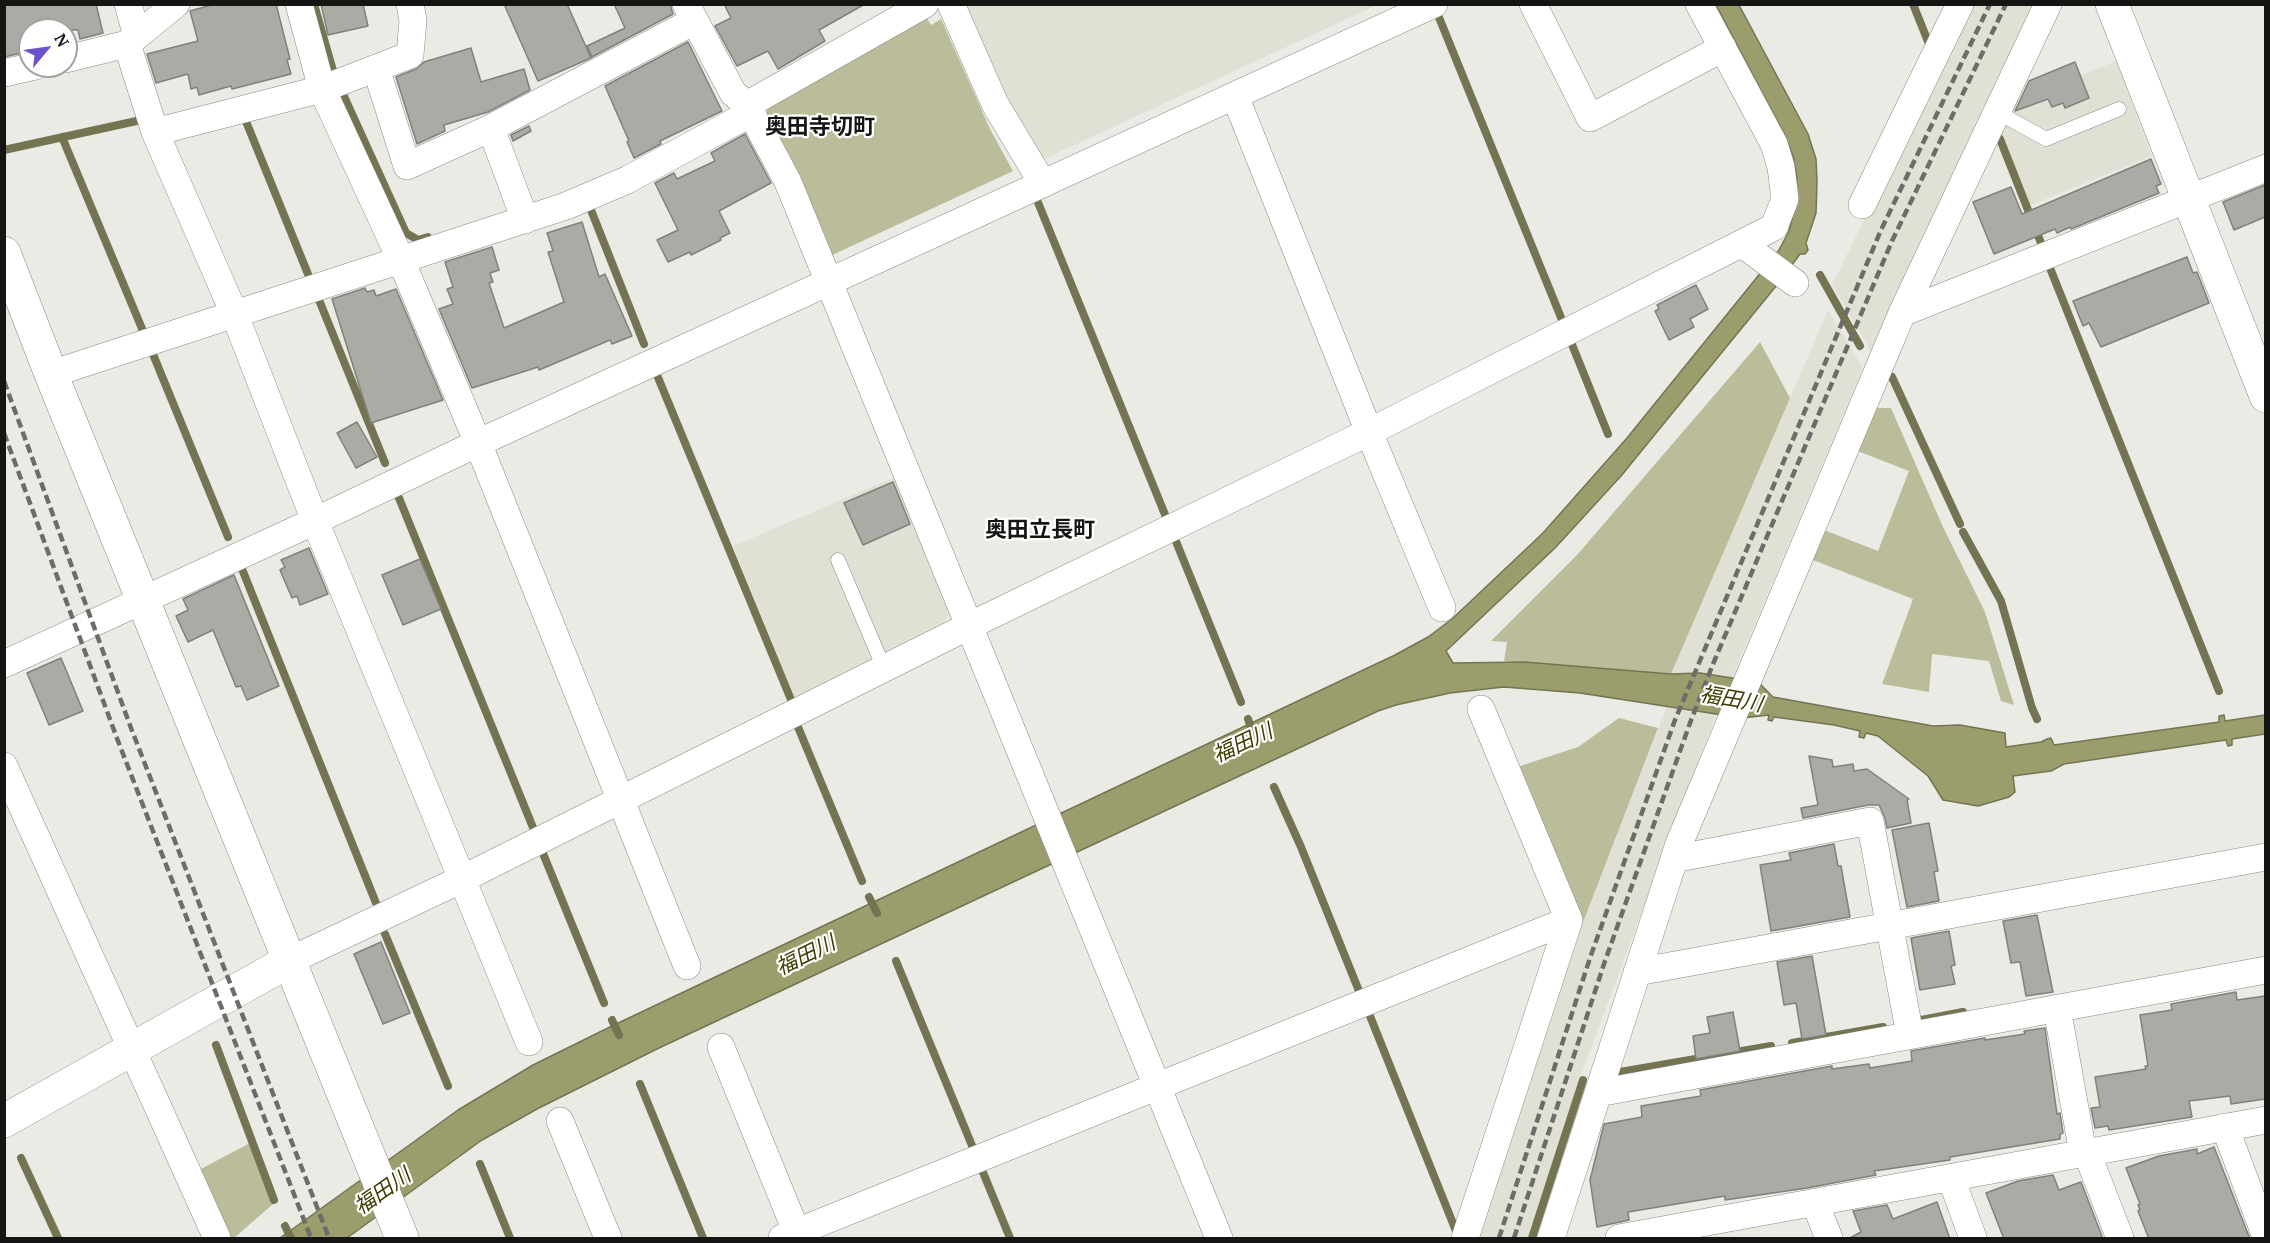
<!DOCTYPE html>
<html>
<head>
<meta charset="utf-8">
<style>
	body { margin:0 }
	#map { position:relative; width:2270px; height:1243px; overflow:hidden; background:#ebebe6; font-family:"PT Serif",serif }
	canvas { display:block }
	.frame { position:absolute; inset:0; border:6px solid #151513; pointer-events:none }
	.north { position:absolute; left:18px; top:18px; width:60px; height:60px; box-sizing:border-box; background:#fff; border:2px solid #a1a1a1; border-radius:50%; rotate:61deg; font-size:16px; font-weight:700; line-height:24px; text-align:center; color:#151513 }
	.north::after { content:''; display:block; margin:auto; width:21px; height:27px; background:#6d52cc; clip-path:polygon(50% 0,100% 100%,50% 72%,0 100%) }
</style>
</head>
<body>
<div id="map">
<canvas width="2270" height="1243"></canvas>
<div class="frame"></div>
<div class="north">N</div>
</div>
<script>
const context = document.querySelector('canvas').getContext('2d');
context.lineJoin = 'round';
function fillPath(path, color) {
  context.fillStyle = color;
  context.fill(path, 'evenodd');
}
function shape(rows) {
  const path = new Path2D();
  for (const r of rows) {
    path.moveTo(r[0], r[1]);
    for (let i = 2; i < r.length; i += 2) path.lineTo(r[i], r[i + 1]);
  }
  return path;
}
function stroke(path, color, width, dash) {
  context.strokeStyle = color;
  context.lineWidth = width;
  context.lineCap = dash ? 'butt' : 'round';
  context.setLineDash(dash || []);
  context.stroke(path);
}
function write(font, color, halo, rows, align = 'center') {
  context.font = font + ' "PT Serif","Noto Sans JP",serif';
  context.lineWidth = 4.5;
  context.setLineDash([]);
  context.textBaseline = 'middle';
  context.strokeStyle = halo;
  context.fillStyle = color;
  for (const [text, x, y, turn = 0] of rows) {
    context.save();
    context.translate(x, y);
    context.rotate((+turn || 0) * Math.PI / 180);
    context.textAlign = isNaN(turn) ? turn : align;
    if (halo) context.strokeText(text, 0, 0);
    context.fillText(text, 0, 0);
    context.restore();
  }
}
const built = shape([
	[959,5,1377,5,1044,159,1031,152],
	[1969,5,2034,5,1872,353,1832,285],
	[2116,61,2152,156,2029,206,2000,135,2015,102],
	[1828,310,1863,368,1732,678,1700,673,1671,674],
	[898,476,951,607,943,626,796,700,733,546],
	[1667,706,1716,714,1581,1075,1529,1238,1479,1238,1582,925]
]);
const green = shape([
	[925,15,931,25,941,19,990,129,1013,171,830,256,767,119,767,103],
	[1760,342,1790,398,1671,674,1504,661,1507,642,1491,641,1577,555],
	[1874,408,1891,408,1943,527,1985,612,2014,705,2001,701,1989,661,1932,654,1929,692,1882,684,1913,599,1813,560,1824,530,1878,551,1909,471,1855,450],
	[1619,718,1658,728,1582,925,1517,767,1578,747],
	[250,1143,273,1204,234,1238,230,1238,197,1171]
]);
const water = shape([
	[1716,5,1739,5,1808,134,1816,159,1817,182,1816,213,1806,243,1808,250,1805,254,1800,254,1781,280,1621,476,1555,548,1446,651,1453,663,1524,662,1671,674,1700,673,1758,682,1773,697,1933,726,1960,725,2005,733,2006,747,2041,742,2047,739,2051,738,2054,745,2219,722,2219,716,2224,715,2225,721,2265,715,2265,734,2232,739,2232,745,2228,746,2226,740,2064,764,2051,771,2013,776,2015,792,2009,797,1978,806,1943,800,1928,776,1878,736,1866,733,1864,738,1859,737,1860,731,1834,725,1774,717,1772,721,1768,720,1769,715,1742,718,1580,693,1504,687,1450,693,1396,705,1378,711,659,1048,537,1109,482,1140,347,1238,280,1238,458,1110,533,1065,614,1025,1395,655,1428,637,1452,619,1543,533,1627,438,1779,250,1789,231,1794,210,1797,179,1793,156,1784,134,1716,5]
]);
const stream = shape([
	[314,4,334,74],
	[1913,4,1931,49],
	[1438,15,1562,320],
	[342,92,406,233,418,240,428,237],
	[245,119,310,279],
	[62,137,143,331],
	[2000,139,2041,243],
	[4,150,141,120],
	[1037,200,1166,517],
	[586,206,589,205,644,344],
	[2050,268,2219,691],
	[1820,275,1860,346],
	[317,295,385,463],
	[1571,342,1608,434],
	[150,347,228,537],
	[657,375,792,702],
	[1892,377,1960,524],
	[399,498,534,830],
	[1963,532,2001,601,2032,708,2037,719],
	[1175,539,1241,702],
	[242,569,376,903],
	[1248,719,1254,735],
	[798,727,862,881],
	[1274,787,1301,847,1359,991],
	[542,851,604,1003],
	[869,897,877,913],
	[385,934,448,1086],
	[896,961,973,1148],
	[1368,1011,1456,1231],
	[612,1020,619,1035],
	[1916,1021,1963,1012],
	[1792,1043,1883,1027],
	[216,1045,274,1200],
	[1620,1072,1771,1046],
	[640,1084,703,1238],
	[21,1158,58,1238],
	[480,1164,510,1238],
	[982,1170,1010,1238],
	[285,1226,291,1238],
	[1532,1238,1583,1080]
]);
const building = shape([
	[4,4,96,4,103,33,80,39,78,30,30,30,30,51,4,57,4,4],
	[215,4,276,4,290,59,287,60,291,74,232,89,231,86,199,95,197,87,191,89,188,74,156,83,147,54,198,41,190,11,215,4],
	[321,4,363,4,368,26,328,35,321,4],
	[504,4,567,4,591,58,538,81,504,4],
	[614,4,670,4,673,14,592,57,587,46,625,28,614,4],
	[724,4,865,4,819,30,825,41,778,69,768,51,737,66,715,26,731,18,724,4],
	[688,42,722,111,660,141,661,144,634,158,627,142,629,141,605,86,688,42],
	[471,48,481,82,524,69,530,90,488,112,444,125,445,131,417,144,396,77,416,69,424,62,471,48],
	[2075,62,2089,98,2065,108,2063,103,2052,107,2048,99,2015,111,2029,81,2075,62],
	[529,126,531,131,513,141,511,135,529,126],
	[745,134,771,183,719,211,730,233,720,238,721,240,691,255,690,252,668,262,657,240,678,230,655,183,674,173,677,179,715,161,711,153,745,134],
	[2151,159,2161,184,2156,186,2159,193,2071,229,2070,227,2057,233,2055,229,1994,254,1973,202,2011,187,2022,214,2151,159],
	[2265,185,2265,217,2234,230,2223,202,2265,185],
	[582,222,599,277,605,274,632,336,612,344,610,340,539,370,538,367,472,388,439,309,453,304,447,289,453,287,445,262,492,247,499,270,490,273,493,282,489,283,504,328,564,302,548,252,553,251,547,233,582,222],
	[2187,257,2193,273,2197,272,2209,303,2101,347,2089,323,2083,326,2073,301,2187,257],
	[1696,285,1708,309,1690,319,1694,327,1669,340,1655,311,1659,309,1657,305,1696,285],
	[365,288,367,292,374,290,376,296,396,289,443,400,371,423,332,299,365,288],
	[357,422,377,457,356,468,337,433,357,422],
	[893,482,910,524,863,545,844,503,893,482],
	[309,548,328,594,300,605,297,596,292,598,280,570,285,567,281,560,309,548],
	[420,559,441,609,403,625,382,575,420,559],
	[234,575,279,686,247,700,241,686,236,687,213,630,188,642,176,616,188,610,183,599,234,575],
	[61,658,83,711,49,725,27,673,61,658],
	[1809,756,1832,760,1833,767,1853,764,1854,771,1867,769,1909,799,1907,800,1911,823,1887,828,1885,818,1879,805,1868,805,1803,818,1801,808,1818,805,1809,756],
	[1929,823,1938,871,1934,872,1939,901,1907,907,1892,830,1929,823],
	[1834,844,1838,866,1841,866,1850,917,1771,931,1760,865,1791,860,1789,853,1834,844],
	[2037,915,2053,992,2026,996,2020,962,2011,963,2003,921,2037,915],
	[1949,931,1955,965,1951,966,1955,984,1920,990,1911,938,1949,931],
	[381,942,410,1013,383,1024,354,954,381,942],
	[1812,956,1826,1035,1802,1039,1796,1003,1784,1005,1777,962,1812,956],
	[2236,992,2237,1000,2265,996,2265,1099,2231,1104,2230,1096,2189,1101,2192,1117,2109,1130,2108,1126,2095,1128,2091,1108,2100,1107,2095,1077,2146,1069,2145,1066,2148,1066,2140,1015,2172,1010,2171,1004,2236,992],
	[1733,1012,1740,1051,1696,1059,1693,1036,1710,1033,1707,1017,1733,1012],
	[2045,1028,2057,1114,2060,1113,2063,1133,2060,1134,2060,1139,1950,1157,1950,1160,1874,1171,1876,1175,1807,1188,1725,1200,1725,1196,1628,1212,1629,1220,1597,1227,1590,1180,1604,1124,1642,1117,1641,1106,1701,1096,1700,1090,1832,1066,1832,1069,1869,1064,1870,1068,1912,1061,1911,1051,1985,1038,1985,1040,2025,1034,2024,1031,2045,1028],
	[2214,1147,2250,1239,2149,1239,2138,1211,2140,1210,2138,1205,2140,1204,2126,1168,2159,1156,2197,1149,2197,1154,2214,1147],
	[2053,1175,2059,1190,2081,1182,2103,1239,2004,1239,1986,1193,2018,1181,2053,1175],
	[1937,1202,1950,1239,1848,1239,1861,1232,1853,1211,1887,1205,1893,1219,1937,1202]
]);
const lane = shape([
	[1997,112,2046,139,2119,109],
	[838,560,884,668]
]);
const street = shape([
	[128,4,137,36],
	[176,4,127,44,155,132,234,313,315,521,529,1042],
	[299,4,322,89,400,258,478,443,687,966],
	[686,4,733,93,747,105,788,182,1219,1238],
	[951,4,995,104,1043,184],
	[1533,4,1590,118,1723,48],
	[66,59,127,44],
	[376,68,407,166,491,128,525,220],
	[4,73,35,66],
	[1235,96,1369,432,1442,608],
	[747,105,925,4],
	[491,128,694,21],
	[155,132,322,89,410,55,413,20,410,4],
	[1862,205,1960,4],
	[1742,244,1795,283],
	[1902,313,2266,168],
	[51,374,566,206,627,180,751,113],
	[4,664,315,521,478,443,1434,4],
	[4,766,217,1238],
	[1674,859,1870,821,1910,1035],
	[289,961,462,879,969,626,1369,432,1774,227,1785,199,1781,167,1774,144,1699,4],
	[1637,972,2266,857],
	[2057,1008,2083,1153],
	[721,1047,799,1238],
	[1598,1093,2266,970],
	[560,1121,608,1238],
	[2225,1127,2266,1237],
	[2087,1153,2120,1238],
	[1951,1178,1973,1238],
	[1815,1203,1829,1238],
	[782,1238,1569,920,1481,709],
	[1465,1238,1569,920],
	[1551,1238,1679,844,1902,313,2048,4],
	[1619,1238,2266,1120]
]);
const secondary = shape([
	[2112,4,2266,396],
	[4,253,51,374,402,1238],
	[4,1121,289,961]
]);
const rail = shape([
	[4,381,131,728,329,1238],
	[4,433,118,741,311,1238],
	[1499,1238,1590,958,1675,720,1881,230,1990,4],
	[1514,1238,1605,961,1690,723,1713,664,1892,241,2006,4]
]);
const waterNames = [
	["福田川",1731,700,10],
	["福田川",1243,744,-25],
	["福田川",806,956,-26],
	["福田川",383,1192,-35]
];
const quarterNames = [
	["奥田寺切町",820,128],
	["奥田立長町",1040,531]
];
fillPath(built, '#e0e1d4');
fillPath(green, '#bbbc99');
fillPath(water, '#9c9d6d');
stroke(water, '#747452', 1.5);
stroke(stream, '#747452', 8);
fillPath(building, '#ababa6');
stroke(building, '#81817c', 1.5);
stroke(lane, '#898984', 15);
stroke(street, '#898984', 28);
stroke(secondary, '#898984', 34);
stroke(lane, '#fff', 14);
stroke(street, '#fff', 27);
stroke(secondary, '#fff', 33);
stroke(rail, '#6c6c69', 4.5, [9, 4.5]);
write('italic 21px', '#3e3d00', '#fff', waterNames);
write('bold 22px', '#151513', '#fff', quarterNames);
</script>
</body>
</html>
